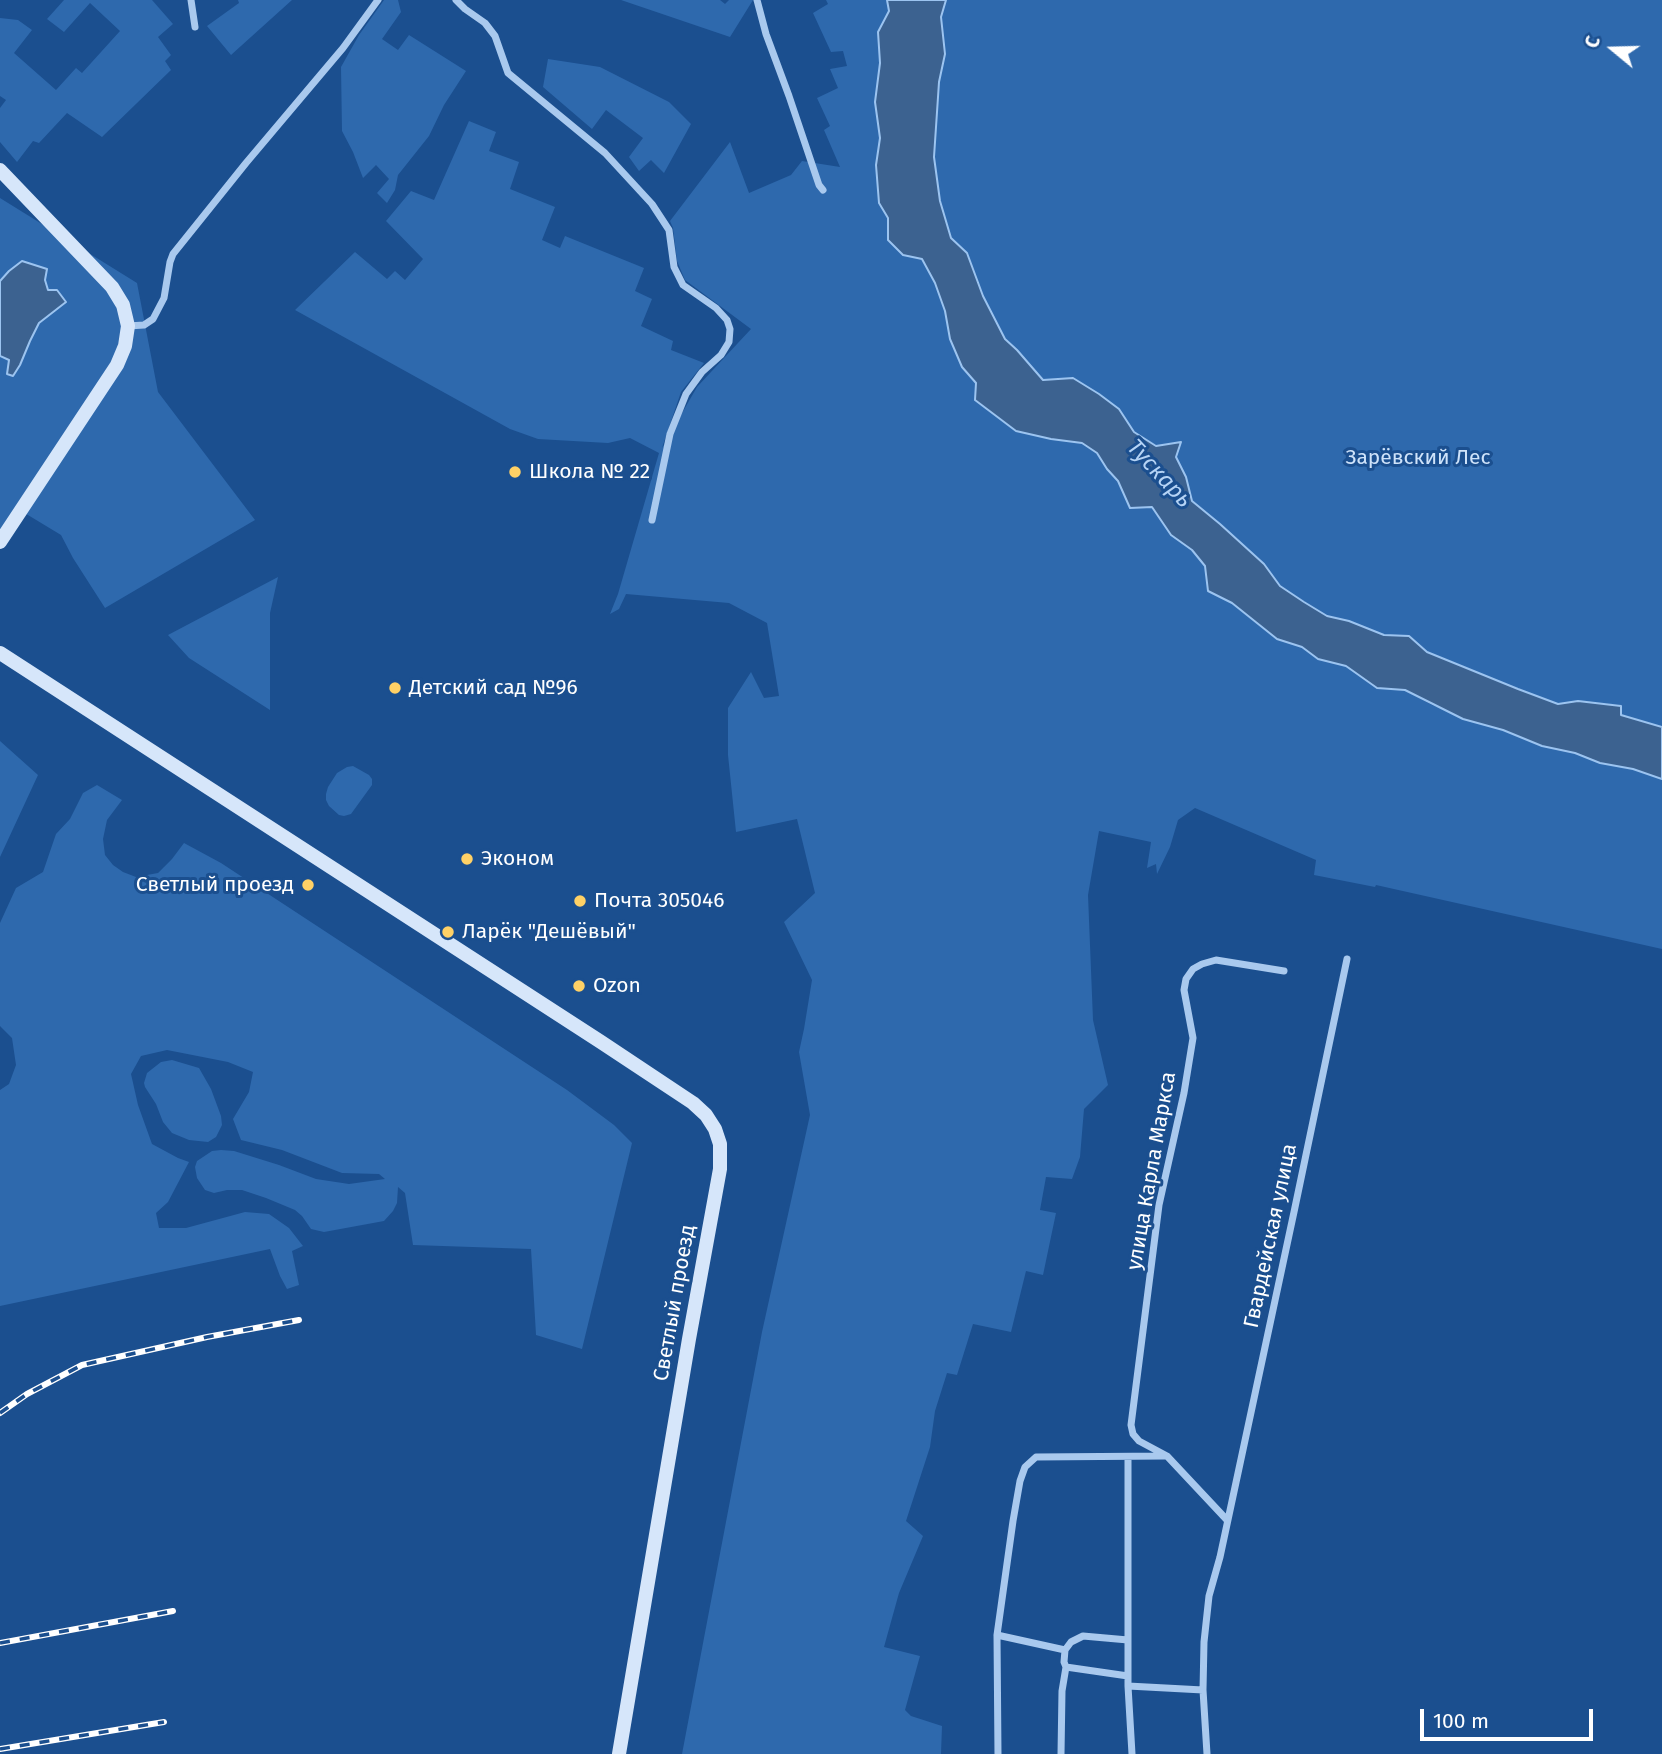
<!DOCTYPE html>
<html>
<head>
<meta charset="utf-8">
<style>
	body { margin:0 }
	#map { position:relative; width:1662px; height:1754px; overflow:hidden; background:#1b4f8f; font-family:"Fira Sans",sans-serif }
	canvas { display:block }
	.north { position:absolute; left:1578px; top:14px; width:70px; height:70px; -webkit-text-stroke:5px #1b4f8f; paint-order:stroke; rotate:289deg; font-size:19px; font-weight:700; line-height:28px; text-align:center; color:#fff }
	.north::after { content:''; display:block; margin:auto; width:24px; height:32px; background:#fff; clip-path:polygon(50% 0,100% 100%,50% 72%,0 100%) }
	.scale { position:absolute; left:1420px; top:1709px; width:173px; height:32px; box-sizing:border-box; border:4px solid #fff; border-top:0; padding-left:9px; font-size:21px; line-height:24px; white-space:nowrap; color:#fff; -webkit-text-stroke:5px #1b4f8f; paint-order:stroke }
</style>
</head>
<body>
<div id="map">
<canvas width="1662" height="1754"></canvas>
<div class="north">С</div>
<div class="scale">100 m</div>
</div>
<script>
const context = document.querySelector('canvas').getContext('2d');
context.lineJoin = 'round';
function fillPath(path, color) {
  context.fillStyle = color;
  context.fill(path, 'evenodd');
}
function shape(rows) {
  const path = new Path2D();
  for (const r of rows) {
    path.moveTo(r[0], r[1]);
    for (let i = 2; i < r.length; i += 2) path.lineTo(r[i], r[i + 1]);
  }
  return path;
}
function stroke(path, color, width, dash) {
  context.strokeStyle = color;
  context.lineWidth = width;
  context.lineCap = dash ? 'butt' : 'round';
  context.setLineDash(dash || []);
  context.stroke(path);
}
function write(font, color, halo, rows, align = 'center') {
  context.font = font + ' "Fira Sans",sans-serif';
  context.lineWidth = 6;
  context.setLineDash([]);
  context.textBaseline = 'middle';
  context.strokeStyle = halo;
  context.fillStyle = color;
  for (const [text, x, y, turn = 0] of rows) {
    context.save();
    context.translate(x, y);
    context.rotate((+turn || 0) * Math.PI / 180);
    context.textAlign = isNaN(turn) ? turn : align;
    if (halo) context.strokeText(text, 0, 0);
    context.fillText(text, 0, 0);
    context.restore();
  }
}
const green = shape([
	[64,0,152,0,173,24,158,37,171,55,165,61,171,70,102,137,67,113,39,143,33,141,17,162,0,142,0,108,6,100,0,96,0,18,18,20,32,30,14,53,56,90,76,68,82,73,120,31,90,3,64,32,47,19],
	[238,0,292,0,231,55,207,26,239,3],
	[384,0,398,0,401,12,382,39,398,50,409,35,466,71,444,105,429,136,398,175,395,190,387,203,377,193,389,179,376,165,363,178,353,152,342,131,341,67,359,35],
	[621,0,720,0,725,4,729,0,753,0,730,37],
	[826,0,887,0,889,11,878,32,880,63,875,102,880,138,876,165,879,203,888,218,888,241,903,255,922,259,935,283,945,311,950,339,962,367,976,383,975,400,1016,431,1051,439,1082,443,1097,453,1107,469,1118,481,1130,508,1152,507,1171,535,1192,550,1205,566,1209,591,1232,603,1277,639,1302,647,1318,659,1346,666,1377,688,1404,690,1432,705,1503,730,1542,746,1575,753,1600,763,1633,769,1662,779,1662,949,1376,885,1375,887,1314,875,1316,860,1195,808,1178,820,1170,847,1157,874,1156,864,1147,868,1151,842,1099,831,1088,895,1093,1020,1108,1085,1084,1109,1080,1157,1072,1179,1046,1177,1040,1210,1056,1213,1043,1275,1026,1271,1011,1332,973,1324,957,1375,947,1373,935,1411,930,1447,906,1521,923,1536,899,1593,884,1647,920,1656,905,1710,911,1716,942,1726,941,1754,682,1754,762,1332,810,1115,799,1052,804,1029,812,980,784,922,815,893,797,819,736,832,728,755,728,708,751,672,764,698,779,696,767,623,729,603,626,594,619,609,610,614,618,594,659,453,630,438,608,443,538,439,510,429,295,310,355,252,387,279,395,271,405,280,423,259,386,221,411,191,434,200,469,121,496,132,489,151,519,162,510,189,555,207,542,240,560,248,565,236,644,268,635,291,652,299,641,326,673,341,671,350,704,363,681,392,662,448,697,387,751,329,685,280,677,261,673,228,670,221,730,142,749,193,791,175,802,161,840,167,824,130,830,126,817,98,838,88,830,69,847,66,843,51,831,52,813,13,828,4],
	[946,0,1662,0,1662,727,1621,715,1620,705,1578,701,1558,704,1518,689,1427,652,1409,636,1384,635,1349,621,1327,616,1280,586,1264,564,1220,524,1192,501,1186,477,1176,457,1134,432,1119,409,1099,394,1073,378,1043,380,1017,350,1005,339,983,296,967,253,951,238,940,201,934,157,939,82,945,54,941,17],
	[548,59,600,67,669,102,691,124,664,173,651,160,639,171,629,157,643,138,606,110,592,129,543,87],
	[0,198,137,283,158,392,255,520,105,608,73,558,61,535,18,509,0,535],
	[278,577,270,613,270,710,189,658,168,635],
	[0,741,38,775,0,857],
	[353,766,369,775,372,779,372,785,351,814,344,816,339,815,329,806,326,800,326,794,328,787,337,773,347,767],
	[97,785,122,800,107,820,103,839,105,855,113,865,123,872,136,877,158,873,172,859,184,843,221,863,567,1090,614,1125,632,1143,582,1349,536,1335,531,1249,413,1245,405,1193,398,1187,397,1203,393,1211,384,1221,324,1232,311,1229,302,1216,295,1210,266,1198,242,1190,227,1190,214,1193,205,1190,197,1178,195,1167,197,1161,212,1151,221,1150,234,1151,279,1165,316,1179,349,1184,385,1179,379,1174,342,1173,282,1150,241,1140,233,1119,249,1092,253,1072,228,1062,167,1050,141,1056,131,1074,138,1105,152,1144,178,1158,189,1162,168,1202,156,1213,159,1228,186,1228,245,1212,269,1214,289,1228,303,1246,292,1251,299,1285,287,1289,280,1276,270,1249,0,1306,0,1090,9,1084,16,1065,12,1038,0,1026,0,923,16,888,43,872,56,834,70,819,83,793],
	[172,1060,199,1068,211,1089,221,1116,222,1125,216,1137,208,1142,189,1140,172,1133,163,1122,156,1104,145,1087,144,1083,147,1073,161,1062]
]);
const water = shape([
	[887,0,946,0,941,17,945,54,939,82,934,157,940,201,951,238,967,253,983,296,1005,339,1017,350,1043,380,1073,378,1099,394,1119,409,1134,432,1156,446,1181,442,1176,457,1186,477,1192,501,1220,524,1264,564,1280,586,1304,602,1327,616,1349,621,1384,635,1409,636,1427,652,1518,689,1558,704,1578,701,1621,706,1621,715,1662,727,1662,779,1633,769,1600,763,1575,753,1542,746,1503,730,1463,719,1405,690,1377,688,1346,666,1318,659,1302,647,1277,639,1232,603,1208,591,1205,566,1192,550,1171,535,1152,507,1130,508,1118,481,1107,469,1097,453,1082,443,1051,439,1016,431,975,400,976,383,962,367,950,339,945,311,935,283,922,259,903,255,888,240,888,218,879,203,876,165,880,138,875,102,880,63,878,32,889,11,887,0],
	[22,261,47,269,45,280,48,290,57,290,66,302,39,323,30,341,20,365,13,376,7,374,9,360,0,356,0,281,9,271,22,261]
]);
const street = shape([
	[191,0,195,27],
	[456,0,465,9,485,23,495,36,508,73,605,153,652,204,669,230,674,267,683,285,716,308,727,320,730,329,729,342,721,355,702,372,686,394,670,434,652,520],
	[757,0,766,34,789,96,819,185,823,190],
	[128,326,144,325,153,319,164,298,170,262,173,254,246,163,343,48,378,0],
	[1128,1457,1128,1686,1132,1754],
	[1227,1520,1167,1456,1139,1441,1133,1434,1131,1425,1159,1205,1184,1093,1193,1038,1184,990,1186,979,1193,969,1202,964,1216,960,1284,971],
	[997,1635,1065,1650,1064,1662,1066,1667,1128,1676],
	[1065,1650,1071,1642,1083,1636,1128,1640],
	[1128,1686,1203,1690],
	[998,1754,997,1635,1013,1521,1020,1481,1025,1467,1036,1457,1165,1456],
	[1061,1754,1062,1691,1066,1667],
	[1207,1754,1203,1690,1204,1642,1209,1596,1220,1557,1294,1212,1347,959]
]);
const secondary = shape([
	[0,170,112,287,123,305,128,326,125,346,117,365,0,542],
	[0,653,601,1042,693,1103,706,1115,715,1129,720,1144,720,1169,689,1339,619,1754]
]);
const rail = shape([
	[0,1413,27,1394,82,1365,207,1337,299,1320],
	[0,1643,173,1611],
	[0,1749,164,1722]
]);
const markers = [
	[515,472,7,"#ffd166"],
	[395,688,7,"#ffd166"],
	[467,859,7,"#ffd166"],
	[308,885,7,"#ffd166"],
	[580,901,7,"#ffd166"],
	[448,932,7,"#ffd166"],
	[579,986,7,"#ffd166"]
];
const parkNames = [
	["Зарёвский Лес",1418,458]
];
const poiNames = [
	["Школа № 22",529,472],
	["Детский сад №96",409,688],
	["Эконом",481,859],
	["Светлый проезд",294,885,"right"],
	["Почта 305046",594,901],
	["Ларёк \"Дешёвый\"",462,932],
	["Ozon",593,986]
];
const streetNames = [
	["улица Карла Маркса",1152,1171,-80],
	["Гвардейская улица",1271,1236,-78],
	["Светлый проезд",675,1303,-80]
];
const waterNames = [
	["Тускарь",1159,474,47]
];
fillPath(green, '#2e69ad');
fillPath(water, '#3c6290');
stroke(water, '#9cc4f0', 2);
stroke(street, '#a9c9ee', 7);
stroke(secondary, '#d6e6fa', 14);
stroke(rail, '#fff', 6);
stroke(rail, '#1b4f8f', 3.5, [10]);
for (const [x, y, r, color] of markers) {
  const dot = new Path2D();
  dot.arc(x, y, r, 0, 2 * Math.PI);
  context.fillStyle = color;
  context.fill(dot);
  stroke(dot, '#1b4f8f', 2.5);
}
write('21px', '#cfe3fa', '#1b4f8f', parkNames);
write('21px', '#fff', '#1b4f8f', poiNames, 'left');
write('21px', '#fff', '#1b4f8f', streetNames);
write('italic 23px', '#b5d3f5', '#1b4f8f', waterNames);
</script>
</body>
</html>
